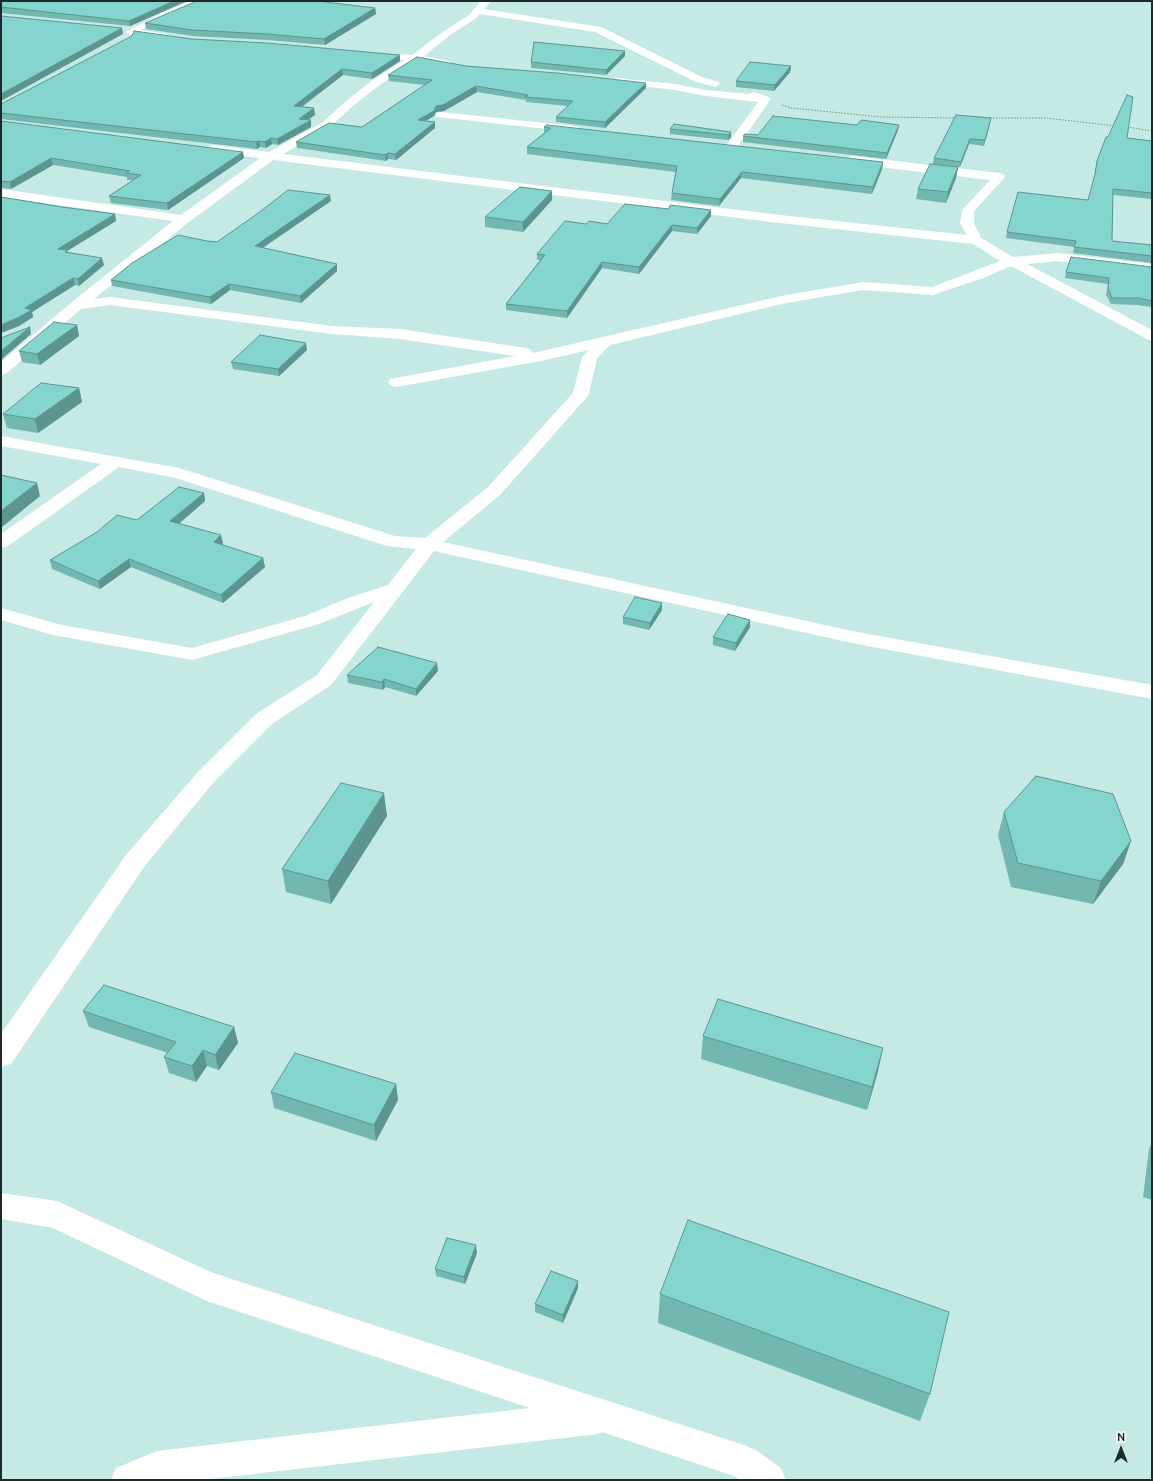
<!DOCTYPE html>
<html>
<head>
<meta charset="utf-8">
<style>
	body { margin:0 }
	#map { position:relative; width:1153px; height:1481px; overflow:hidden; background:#c5e9e5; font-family:Ubuntu,sans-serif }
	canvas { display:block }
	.frame { position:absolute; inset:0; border:2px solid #1c2a29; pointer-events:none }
	.north { position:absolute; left:1101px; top:1429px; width:40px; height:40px; -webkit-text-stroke:3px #fff; paint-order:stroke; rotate:0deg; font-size:11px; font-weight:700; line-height:16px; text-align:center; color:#1c2a29 }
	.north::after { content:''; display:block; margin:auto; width:14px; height:18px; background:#1c2a29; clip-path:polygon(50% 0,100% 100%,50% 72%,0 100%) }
</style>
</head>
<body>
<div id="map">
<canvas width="1153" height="1481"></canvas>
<div class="frame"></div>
<div class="north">N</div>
</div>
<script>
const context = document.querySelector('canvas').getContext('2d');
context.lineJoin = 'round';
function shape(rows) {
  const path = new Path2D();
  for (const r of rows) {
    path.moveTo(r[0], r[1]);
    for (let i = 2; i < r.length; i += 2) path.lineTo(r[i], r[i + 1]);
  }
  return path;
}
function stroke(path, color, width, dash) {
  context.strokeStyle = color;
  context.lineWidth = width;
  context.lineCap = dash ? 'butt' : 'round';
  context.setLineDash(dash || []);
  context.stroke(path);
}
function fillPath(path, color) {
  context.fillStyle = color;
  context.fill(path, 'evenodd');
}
const path = shape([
	[782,105,791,108,881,117,956,118],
	[987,118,1046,118,1116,126],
	[1127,127,1152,131]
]);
const minor = shape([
	[191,1,204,1,202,3,174,14,141,30,167,34,168,36,167,38,130,35,125,32,168,10,191,1],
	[481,1,491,1,484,9,601,27,702,77,719,82,720,84,715,87,694,81,595,32,480,14,475,19,450,35,424,56,449,61,450,63,449,65,445,66,416,62,381,84,354,105,331,126,283,154,771,214,967,235,960,223,962,210,990,180,853,164,849,163,847,160,849,157,853,156,999,173,1003,174,1005,177,974,211,974,223,981,238,1013,257,1058,253,1152,264,1152,272,1058,261,1027,264,1152,330,1152,341,1147,339,1011,266,986,277,933,295,863,290,786,303,610,345,597,358,589,394,587,397,500,495,443,542,857,632,1152,685,1152,699,857,644,434,551,331,685,272,724,213,783,144,867,11,1064,1,1067,1,1034,126,855,197,773,256,714,317,675,374,602,319,624,192,660,53,635,1,620,1,608,62,625,192,648,305,616,348,598,388,585,416,549,387,546,176,478,119,467,8,546,1,548,1,534,101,464,1,446,1,436,179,468,395,536,425,538,488,487,573,393,582,357,589,350,541,361,396,387,390,385,388,382,390,379,515,356,400,339,332,334,110,305,81,309,7,373,1,375,1,362,72,302,173,221,1,197,1,189,181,215,260,158,213,153,209,152,207,149,209,146,213,145,269,152,323,122,346,101,373,80,404,60,370,57,365,54,366,52,412,55,444,31,469,15,481,1],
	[273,160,771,222,973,244,1000,261,932,287,863,282,786,295,533,353,531,350,526,348,400,329,332,326,110,297,94,299,189,222,273,160],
	[617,78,675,84,706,90,749,94,754,92,769,97,771,99,736,149,732,150,728,149,726,146,758,102,706,96,675,90,613,83,612,81,613,79,617,78],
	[441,112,574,126,578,127,580,129,578,131,574,132,437,117,435,115,437,113,441,112],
	[1,1193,57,1201,213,1273,744,1445,756,1450,781,1468,786,1480,740,1480,734,1476,602,1432,598,1434,202,1480,111,1480,116,1468,157,1451,530,1408,207,1301,53,1228,1,1219,1,1193]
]);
const wall = shape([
	[1,1,187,1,130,26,1,13],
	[375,8,376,14,325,45,268,40,193,36,146,29,145,23],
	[192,39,400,55,400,61,372,79,343,75,302,107,315,115,308,120,311,120,311,127,278,145,272,144,266,148,260,147,257,149,1,119,1,104],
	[625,51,625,56,606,75,531,68,531,62],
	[466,66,646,88,605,128,556,122,556,117,568,106,526,102,526,100,477,92,444,111,436,112,434,116,426,121,435,122,435,128,396,160,388,159,386,161,297,148,296,142,362,127,425,85,389,81,388,75],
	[791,66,790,72,774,91,736,87,736,81],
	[991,118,984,146,969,144,960,167,933,164,934,158],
	[1,121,244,158,168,210,111,203,109,196,133,180,127,180,127,177,53,165,11,189,1,188],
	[857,125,899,125,898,130,886,159,743,142,743,136,758,135],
	[544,127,883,162,882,169,872,194,741,178,719,206,671,200,672,193,676,172,527,154,527,147,544,133],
	[670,129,731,132,731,137,728,140,670,134],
	[1127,138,1152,141,1152,199,1113,195,1112,241,1152,245,1152,263,1073,253,1074,247,1006,238,1007,232,1088,200,1094,178,1097,161],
	[958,167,956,178,946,203,916,199,918,189],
	[552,191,552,200,523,232,485,227,485,217],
	[1,197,62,207,115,214,116,221,67,251,68,252,104,265,79,286,75,285,32,312,33,317,19,326,1,333],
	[331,201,263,248,337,271,301,303,230,290,211,304,112,286,111,280,207,241,217,242],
	[669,209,711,210,711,216,697,234,672,231,639,274,602,268,567,318,506,310,506,304,540,260,537,260,537,254,586,224,607,224],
	[1152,267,1152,307,1137,305,1111,304,1106,295,1108,284,1065,278,1066,272],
	[77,325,79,336,40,365,22,362,19,351],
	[307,350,279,376,233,369,231,362],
	[79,388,82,402,38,433,7,428,3,414],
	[204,493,205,501,179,524,223,543,222,545,263,558,265,567,223,603,131,567,100,589,52,569,50,560,137,520],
	[662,610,649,630,623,624,623,617],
	[750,627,735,651,713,645,713,637],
	[438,671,416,696,385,687,383,690,348,683,347,675],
	[1004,812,1131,841,1123,864,1093,904,1011,887,998,835],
	[387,816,331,904,286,892,282,869],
	[83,1011,234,1027,238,1043,219,1070,207,1066,196,1082,169,1073,164,1057,168,1053,89,1027],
	[703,1036,878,1071,867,1110,701,1059],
	[396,1084,398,1100,376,1141,274,1108,271,1092],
	[1152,1142,1152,1200,1143,1197,1149,1149],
	[477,1253,465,1284,436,1276,435,1269],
	[578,1288,563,1323,535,1312,535,1304],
	[660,1294,930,1394,920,1421,658,1323]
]);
const shadedWall = shape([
	[174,1,187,1,130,26,129,21],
	[375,8,376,14,325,45,324,39],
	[122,28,123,34,1,101,1,94],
	[625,51,625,56,606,75,606,70],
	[400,55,400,61,372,79,372,73],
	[791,66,790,72,774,91,775,85],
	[342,69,343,75,294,112,294,106],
	[646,83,646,88,605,128,605,122],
	[476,86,477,92,444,111,436,112,434,116,418,125,418,120,436,106],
	[314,108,315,115,300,125,299,119],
	[991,118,990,124,984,146,985,140],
	[311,120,311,127,278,145,277,139],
	[435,122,435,128,396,160,395,154],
	[899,125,898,130,886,159,887,153],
	[731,132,731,137,728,140,729,135],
	[271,138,272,144,266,148,265,142],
	[970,139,969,144,960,167,961,162],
	[259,141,260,147,257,149,256,142],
	[243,152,244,158,168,210,167,203],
	[388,153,388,159,386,161,385,155],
	[51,158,53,165,11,189,10,182],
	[883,162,882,169,872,194,873,187],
	[958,167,956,178,946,203,948,192],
	[742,172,741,178,719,206,720,199],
	[552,191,552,200,523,232,523,222],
	[330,195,331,201,256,252,255,246],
	[711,210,711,216,697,234,697,228],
	[115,214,116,221,67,251,69,257,58,249],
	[672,225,672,231,639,274,639,267],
	[102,258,104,265,79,286,78,279],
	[602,262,602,268,567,318,567,311],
	[337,264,337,271,301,303,300,296],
	[73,278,75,285,32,312,33,317,19,326,1,333,1,325,25,308],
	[229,284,230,290,211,304,210,297],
	[77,325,79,336,40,365,37,354],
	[30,327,31,334,2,359,1,351],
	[306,343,307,350,279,376,278,369],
	[79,388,82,402,38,433,35,419],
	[37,483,40,496,2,527,1,525,1,511],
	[204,493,205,501,171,530,170,521],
	[221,535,223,543,215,550,214,542],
	[263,558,265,567,223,603,221,595],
	[129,559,131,567,100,589,98,581],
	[662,603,662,610,649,630,650,623],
	[750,620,750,627,735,651,736,643],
	[437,663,438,671,416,696,416,689],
	[384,679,385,687,383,690,382,682],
	[384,793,387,816,331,904,328,881],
	[1131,841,1123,864,1093,904,1101,881],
	[234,1027,238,1043,219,1070,215,1055],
	[883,1048,878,1071,867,1110,872,1087],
	[203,1050,207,1066,196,1082,192,1066],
	[396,1084,398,1100,376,1141,374,1125],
	[476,1245,477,1253,465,1284,464,1277],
	[578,1281,578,1288,563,1323,563,1315]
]);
const building = shape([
	[1,1,174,1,129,21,1,7,1,1],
	[197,1,317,1,375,8,324,39,267,34,192,30,145,23,197,1],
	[1,16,122,28,1,94,1,16],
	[134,31,192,39,267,43,400,55,372,73,342,69,294,106,314,108,299,119,311,120,277,139,271,138,265,142,259,141,256,142,1,113,1,104,132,36,134,31],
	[534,42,625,51,606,70,531,62,534,42],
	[417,57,466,66,557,73,646,83,605,122,556,117,573,101,525,97,528,95,476,86,443,105,436,106,434,111,418,120,435,122,395,154,388,153,385,155,296,142,329,123,362,127,432,80,388,75,417,57],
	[750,62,791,66,775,85,736,81,750,62],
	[1127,95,1133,97,1127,138,1152,141,1152,193,1113,189,1112,241,1152,245,1152,256,1074,247,1076,241,1007,232,1018,192,1088,200,1095,174,1097,161,1106,137,1108,137,1127,95],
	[956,115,991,118,985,140,970,139,961,162,934,158,956,115],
	[773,116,857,125,861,120,899,125,887,153,743,136,745,134,758,135,773,116],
	[1,121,243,152,167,203,109,196,141,175,126,173,130,171,51,158,10,182,1,181,1,121],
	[674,124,731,132,729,135,670,129,674,124],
	[547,125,883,162,873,187,742,172,720,199,672,193,677,166,527,147,551,128,544,127,547,125],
	[930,164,958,167,948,192,918,189,930,164],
	[520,187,552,191,523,222,485,217,520,187],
	[288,190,330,195,255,246,337,264,300,296,229,284,210,297,111,280,132,263,178,235,207,241,217,242,257,214,288,190],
	[1,197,62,207,115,214,58,249,67,250,65,252,102,258,78,279,73,278,25,308,32,310,17,318,1,325,1,197],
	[625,204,669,209,670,205,711,210,697,228,672,225,639,267,602,262,567,311,506,304,545,255,537,254,565,221,586,224,589,221,607,224,625,204],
	[1071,257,1152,267,1152,301,1139,298,1112,298,1108,288,1109,278,1066,272,1071,257],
	[54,322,77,325,37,354,19,351,54,322],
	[30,327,1,351,1,338,30,327],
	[260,335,306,343,278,369,231,362,260,335],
	[41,383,79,388,35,419,3,414,41,383],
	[1,475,37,483,1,511,1,475],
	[179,487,204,493,170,521,221,535,214,542,263,558,221,595,129,559,98,581,50,560,97,532,117,515,137,520,179,487],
	[635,597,662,603,650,623,623,617,635,597],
	[728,614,750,620,736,643,713,637,728,614],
	[378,647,437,663,416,689,384,679,382,682,347,675,378,647],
	[1036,776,1113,794,1131,841,1101,881,1018,863,1004,812,1036,776],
	[341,783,384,793,328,881,282,869,341,783],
	[104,985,234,1027,215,1055,203,1050,192,1066,164,1057,176,1042,83,1011,104,985],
	[718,999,883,1048,872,1087,703,1036,718,999],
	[295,1053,396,1084,374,1125,271,1092,295,1053],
	[688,1220,949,1312,930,1394,660,1294,688,1220],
	[447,1238,476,1245,464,1277,435,1269,447,1238],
	[551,1271,578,1281,563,1315,535,1304,551,1271]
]);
stroke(path, '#738d8a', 1, [1.5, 1.5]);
fillPath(minor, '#fff');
fillPath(wall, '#72b7b0');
fillPath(shadedWall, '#5c9590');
fillPath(building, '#84d5cd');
stroke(building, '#5c9590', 1);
</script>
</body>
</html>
